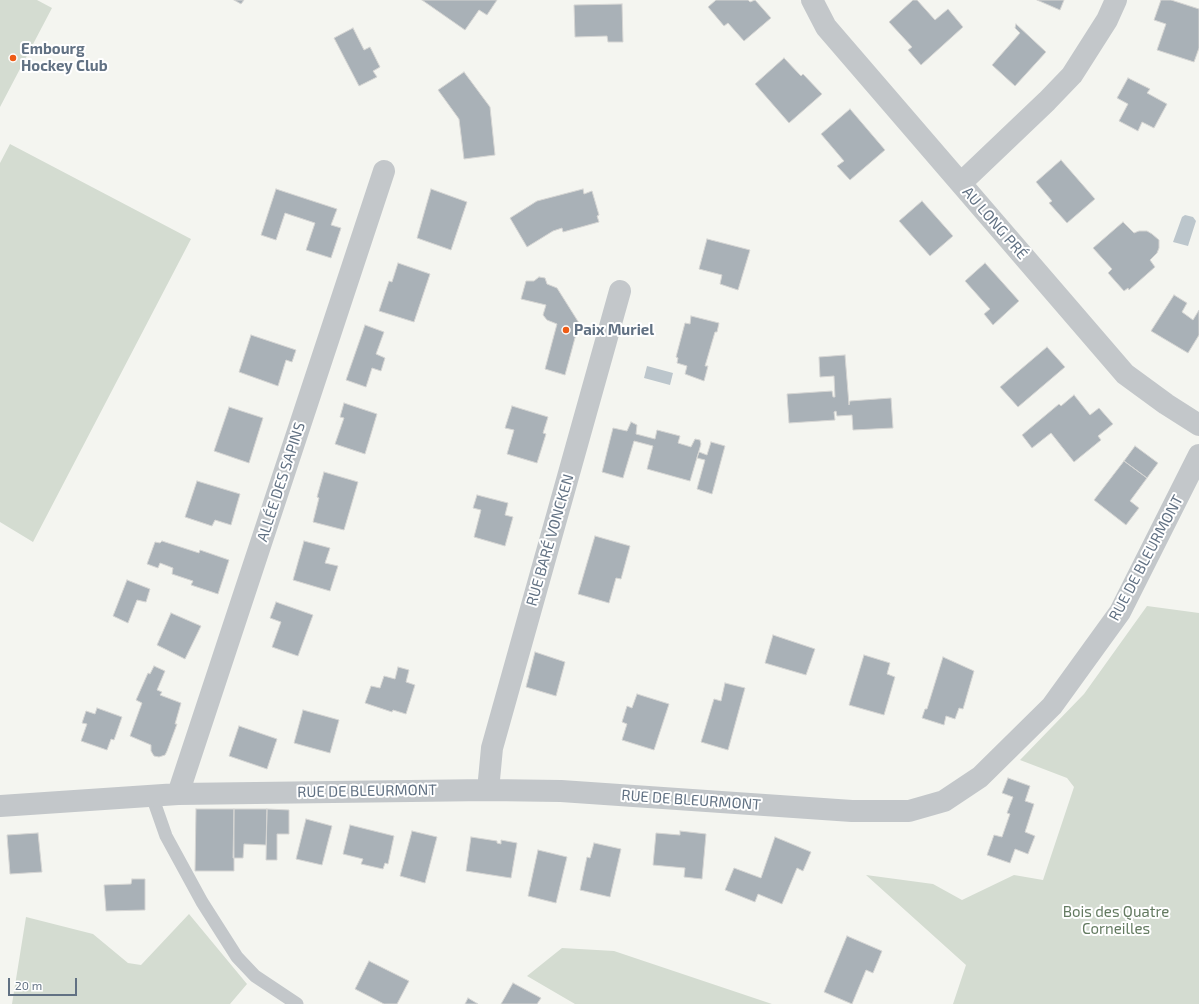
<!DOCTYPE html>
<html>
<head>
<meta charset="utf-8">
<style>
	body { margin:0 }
	#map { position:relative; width:1199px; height:1004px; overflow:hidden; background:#f4f5f0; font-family:"Exo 2",sans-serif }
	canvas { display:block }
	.scale { position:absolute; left:8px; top:978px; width:69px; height:18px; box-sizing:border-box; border:2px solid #617183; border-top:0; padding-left:5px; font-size:12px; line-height:14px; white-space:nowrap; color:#617183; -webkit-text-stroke:3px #fff; paint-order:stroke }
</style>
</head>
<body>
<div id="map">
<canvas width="1199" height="1004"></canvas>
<div class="scale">20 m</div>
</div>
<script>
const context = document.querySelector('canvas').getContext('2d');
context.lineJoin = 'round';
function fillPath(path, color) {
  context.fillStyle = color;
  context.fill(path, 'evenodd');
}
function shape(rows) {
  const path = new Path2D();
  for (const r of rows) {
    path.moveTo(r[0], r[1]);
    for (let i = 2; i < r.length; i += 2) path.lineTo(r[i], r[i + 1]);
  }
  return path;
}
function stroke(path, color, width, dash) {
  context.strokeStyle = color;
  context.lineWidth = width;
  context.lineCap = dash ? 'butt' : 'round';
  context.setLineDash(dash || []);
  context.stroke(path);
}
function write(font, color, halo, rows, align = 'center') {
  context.font = font + ' "Exo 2",sans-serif';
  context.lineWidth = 4;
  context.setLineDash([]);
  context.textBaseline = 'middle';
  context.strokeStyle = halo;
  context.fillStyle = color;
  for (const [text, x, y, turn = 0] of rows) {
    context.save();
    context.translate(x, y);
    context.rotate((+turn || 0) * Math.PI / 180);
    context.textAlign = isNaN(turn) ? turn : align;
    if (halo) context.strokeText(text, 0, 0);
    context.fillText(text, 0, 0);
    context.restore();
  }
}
const green = shape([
	[0,0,37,0,52,8,0,107],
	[10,144,191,239,33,542,0,522,0,163],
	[1147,606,1199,613,1199,1004,953,1004,966,965,866,875,933,884,962,900,1014,875,1043,880,1074,787,1067,778,1020,760,1084,694],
	[189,914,247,984,230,1004,12,1004,26,917,93,934,128,963,141,965],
	[562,948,614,951,772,1004,575,1004,527,976]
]);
const water = shape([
	[1185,215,1193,217,1196,221,1188,246,1173,242,1182,217],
	[647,366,673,373,670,385,644,378]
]);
const building = shape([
	[234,0,244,0,241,4,234,0],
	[422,0,497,0,487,15,479,10,465,30,422,0],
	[716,0,748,0,750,2,755,0,771,18,744,41,728,23,724,26,708,7,716,0],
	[913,0,917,0,935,20,948,9,963,27,921,65,908,50,912,47,889,22,913,0],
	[1037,0,1064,0,1060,10,1037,0],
	[1161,0,1171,0,1199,9,1199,48,1194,62,1157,50,1166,24,1154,20,1161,0],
	[622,4,623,42,608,42,607,36,575,37,574,5,622,4],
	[1016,24,1046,52,1015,86,992,65,1020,33,1015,28,1016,24],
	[353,28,364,50,370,47,380,67,373,71,377,77,359,86,334,38,353,28],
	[784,58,801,76,803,74,822,94,789,123,755,84,784,58],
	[464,72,490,107,495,155,464,159,459,119,438,90,464,72],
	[1128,78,1150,89,1147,93,1167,104,1154,128,1142,122,1138,131,1119,121,1128,104,1117,98,1128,78],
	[850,109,885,150,850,180,837,166,844,161,821,134,850,109],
	[1061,160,1095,199,1067,223,1049,203,1052,201,1036,182,1061,160],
	[276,189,337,209,331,225,341,228,331,258,306,250,315,223,285,213,276,240,261,235,276,189],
	[431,189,467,202,451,250,417,238,431,189],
	[583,189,584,194,592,191,599,215,597,216,599,222,563,232,562,228,553,231,527,247,510,218,537,201,583,189],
	[922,201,953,236,930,256,899,221,922,201],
	[1123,222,1134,233,1139,231,1147,231,1152,234,1159,240,1159,248,1157,253,1150,260,1155,267,1129,290,1128,288,1124,291,1108,273,1112,269,1093,248,1123,222],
	[707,239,750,250,738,290,720,284,722,275,699,269,707,239],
	[398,263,430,274,414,322,379,311,389,281,392,282,398,263],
	[985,263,1019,301,993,325,984,314,990,309,965,281,985,263],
	[539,277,545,278,547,284,557,288,579,323,565,375,545,369,557,324,547,320,543,315,546,305,521,299,526,281,534,281,539,277],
	[1174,295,1187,303,1182,312,1193,320,1199,310,1199,335,1188,353,1151,331,1174,295],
	[691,316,719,323,717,332,715,332,705,366,708,366,704,381,685,374,687,366,677,363,678,358,676,357,685,323,690,324,691,316],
	[365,325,384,332,376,354,385,358,381,371,372,368,366,387,346,380,365,325],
	[251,335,296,350,292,362,286,360,278,386,239,372,251,335],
	[1047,347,1065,367,1018,407,1000,387,1047,347],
	[845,355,849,405,850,401,891,398,893,428,853,430,852,415,837,416,836,411,834,412,835,420,789,423,787,394,832,391,833,397,835,397,834,376,820,377,819,357,845,355],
	[1074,395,1090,415,1099,408,1113,424,1098,436,1101,440,1074,462,1051,433,1032,448,1022,435,1059,404,1061,406,1074,395],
	[344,403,377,414,365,454,335,444,344,418,340,417,344,403],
	[512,406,548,417,543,433,546,434,537,463,507,454,514,430,505,428,512,406],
	[229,407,263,418,249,463,214,451,229,407],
	[631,422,637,425,636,434,655,439,657,430,680,436,678,443,691,447,695,439,700,440,701,444,690,481,647,469,653,446,634,441,623,478,602,472,613,428,627,431,631,422],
	[711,442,725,446,712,494,697,489,705,460,697,458,699,452,707,455,711,442],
	[1135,446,1158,463,1147,478,1124,461,1135,446],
	[1124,461,1147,478,1130,501,1139,508,1126,525,1094,500,1124,461],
	[324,472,358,482,344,530,313,522,319,498,317,497,324,472],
	[197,481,240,494,231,525,215,520,212,526,185,517,197,481],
	[477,495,508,503,505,515,513,517,505,546,474,537,481,510,473,508,477,495],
	[595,536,630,546,621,579,616,578,609,603,578,594,595,536],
	[162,541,199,553,200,550,229,560,218,594,191,585,193,581,172,574,173,568,160,563,158,568,147,564,155,542,160,543,162,541],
	[304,541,330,548,325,563,338,566,330,591,293,580,304,541],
	[127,580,150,589,146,602,137,600,128,623,113,616,127,580],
	[276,602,313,615,298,656,272,647,281,622,270,618,276,602],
	[171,613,201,626,185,659,157,645,171,613],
	[773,635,815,649,806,675,765,663,773,635],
	[535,652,565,662,556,696,526,687,535,652],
	[864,655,890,663,887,674,895,677,884,715,849,705,864,655],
	[943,657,974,671,963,709,959,708,955,719,946,716,944,725,922,718,925,709,927,709,943,657],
	[154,666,165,671,157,690,162,692,160,695,181,703,175,724,177,724,167,751,165,755,159,757,154,756,151,751,151,745,130,736,142,703,136,700,148,673,150,674,154,666],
	[398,667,409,670,406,682,415,685,406,714,393,710,392,712,365,703,371,686,380,688,384,676,395,679,398,667],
	[725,683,745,688,728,750,701,742,714,699,721,701,725,683],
	[637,694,669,704,654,750,622,740,627,724,622,722,627,706,632,708,637,694],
	[97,708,122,717,114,740,111,739,107,750,81,741,87,724,82,723,86,711,95,714,97,708],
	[303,710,339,720,330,753,294,743,303,710],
	[239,726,277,739,267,769,229,756,239,726],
	[1008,778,1030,786,1025,801,1034,804,1025,832,1035,836,1028,854,1015,849,1010,863,987,855,994,835,1002,837,1010,814,1007,813,1013,797,1002,793,1008,778],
	[196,809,234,809,234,871,195,871,196,809],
	[234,809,267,809,266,845,244,844,243,858,233,858,234,809],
	[267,809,289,810,289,834,277,834,277,860,266,860,267,809],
	[306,819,332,826,322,865,296,859,306,819],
	[350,825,394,836,388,864,385,863,383,869,361,864,363,859,343,854,350,825],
	[412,831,437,837,425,883,400,876,412,831],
	[680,831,706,834,702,879,684,877,685,868,653,865,656,833,680,835,680,831],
	[38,833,42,872,10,874,7,835,38,833],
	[471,837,497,841,497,843,501,844,501,840,517,843,511,878,466,871,471,837],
	[775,837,811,852,803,871,797,868,782,904,758,894,755,902,725,890,734,868,761,878,775,837],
	[594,843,621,849,610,897,580,890,587,857,590,858,594,843],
	[538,850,567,857,556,903,528,896,538,850],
	[132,879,145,879,145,910,106,911,104,885,131,884,132,879],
	[847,936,882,951,873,973,866,970,852,1004,824,992,847,936],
	[369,961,409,981,397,1004,384,1004,355,989,369,961],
	[513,983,541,998,537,1004,501,1004,513,983],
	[468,998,478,1004,465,1004,468,998]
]);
const service = shape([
	[152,796,166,836,202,902,237,957,255,976,297,1004]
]);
const minor = shape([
	[812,0,826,27,1125,374,1166,404,1199,425],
	[961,183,1047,101,1072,75,1107,20,1116,0],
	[488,790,492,748,620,291],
	[178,794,384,171],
	[0,806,178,794,488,790,561,791,852,811,909,811,944,801,980,777,1052,706,1120,612,1199,455]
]);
const markers = [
	[13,58,4,"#ee5c16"],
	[566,330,4,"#ee5c16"]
];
const poiNames = [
	["Embourg",21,49],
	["Hockey Club",21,66],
	["Paix Muriel",574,330]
];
const streetNames = [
	["AU LONG PRÉ",995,223,49],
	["ALLÉE DES SAPINS",281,482,-72],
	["RUE BARÉ VONCKEN",550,540,-74],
	["RUE DE BLEURMONT",1146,558,-62],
	["RUE DE BLEURMONT",367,791,-1],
	["RUE DE BLEURMONT",691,800,4]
];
const parkNames = [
	["Bois des Quatre",1116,912],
	["Corneilles",1116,929]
];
fillPath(green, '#d4dcd1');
fillPath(water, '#bcc6cc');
fillPath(building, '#a9b1b7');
stroke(building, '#d5d5d3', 1);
stroke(service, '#c3c7ca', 13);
stroke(minor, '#c3c7ca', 22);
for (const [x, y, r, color] of markers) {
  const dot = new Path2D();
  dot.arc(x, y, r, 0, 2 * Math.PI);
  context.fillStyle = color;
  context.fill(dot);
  stroke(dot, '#fff', 1.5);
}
write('bold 15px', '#617183', '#fff', poiNames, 'left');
write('15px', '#617183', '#fff', streetNames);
write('15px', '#637a60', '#fff', parkNames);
</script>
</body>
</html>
